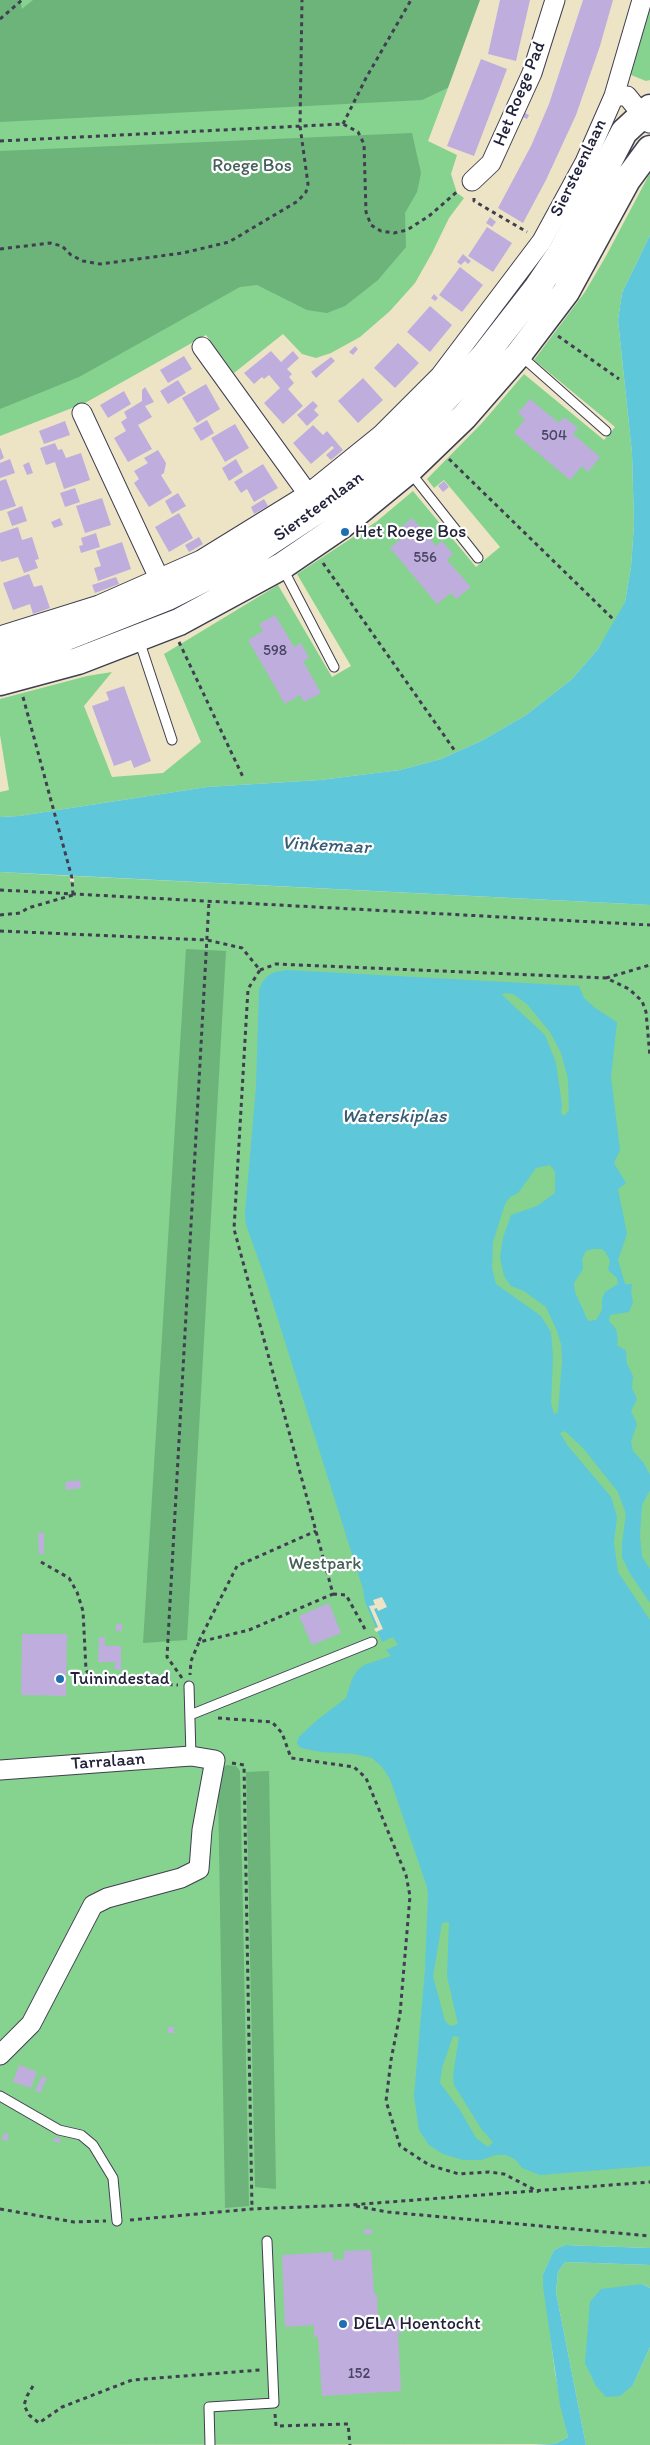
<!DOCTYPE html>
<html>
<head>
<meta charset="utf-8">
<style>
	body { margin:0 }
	canvas { display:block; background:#ede4c6 }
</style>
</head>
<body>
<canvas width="650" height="2445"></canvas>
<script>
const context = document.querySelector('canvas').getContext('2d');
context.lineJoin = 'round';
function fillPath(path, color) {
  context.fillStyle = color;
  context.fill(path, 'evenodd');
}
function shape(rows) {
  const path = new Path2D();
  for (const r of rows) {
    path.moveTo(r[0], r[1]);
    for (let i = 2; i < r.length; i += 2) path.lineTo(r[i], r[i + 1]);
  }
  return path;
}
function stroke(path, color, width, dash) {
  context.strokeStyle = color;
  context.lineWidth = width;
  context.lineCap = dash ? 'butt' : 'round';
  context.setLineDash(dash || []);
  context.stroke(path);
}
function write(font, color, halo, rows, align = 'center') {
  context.font = font + ' Itim,sans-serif';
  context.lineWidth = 4.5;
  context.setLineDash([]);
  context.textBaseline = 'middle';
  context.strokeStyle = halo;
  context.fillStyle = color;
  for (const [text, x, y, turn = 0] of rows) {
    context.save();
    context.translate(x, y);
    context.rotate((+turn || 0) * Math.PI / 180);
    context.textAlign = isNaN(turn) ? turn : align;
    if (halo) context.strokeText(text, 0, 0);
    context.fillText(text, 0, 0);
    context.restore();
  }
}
const green = shape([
	[0,0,459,0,432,95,448,88,428,141,457,155,451,174,457,193,464,198,449,218,432,253,415,283,390,311,360,337,331,353,316,358,302,354,283,334,234,373,206,335,85,403,0,436],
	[650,0,650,80,646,81,631,75,632,59],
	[650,173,650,235,622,293,618,320,632,453,634,524,631,567,625,602,614,623,598,649,572,679,526,715,483,740,441,759,400,770,320,780,207,787,19,816,0,817,0,792,9,790,0,735,0,699,87,676,112,672,84,706,112,777,163,773,201,742,164,654,278,585,332,677,351,666,297,574,376,522,413,491,476,567,500,547,444,480,434,488,427,479,482,423,524,374,604,440,615,427,534,360,585,292,606,256],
	[0,872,70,876,70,881,74,882,74,876,650,905,650,2248,565,2245,554,2250,550,2259,543,2274,555,2373,568,2437,555,2444,0,2445],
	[565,2262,650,2265,650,2288,642,2284,633,2385,650,2347,650,2445,586,2445,556,2292,558,2272]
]);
const forest = shape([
	[0,0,20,0,22,9,33,0,480,0,448,88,422,100,0,122],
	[412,133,421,173,417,192,405,213,406,247,378,280,345,306,327,313,307,310,257,285,240,287,79,377,0,409,0,151],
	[186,949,226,951,187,1640,143,1643],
	[227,1765,236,1766,240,1771,249,2206,225,2208,218,1788,220,1769],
	[269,1771,276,2189,255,2187,246,1772]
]);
const water = shape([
	[650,235,650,905,0,872,0,817,19,816,207,787,320,780,400,770,441,759,483,740,526,715,572,679,598,649,625,602,631,567,634,524,632,453,618,320,622,293],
	[287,970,579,986,584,998,595,1008,617,1022,611,1077,620,1150,614,1163,626,1183,618,1189,627,1234,618,1260,625,1284,632,1284,631,1292,633,1302,629,1312,610,1315,609,1321,616,1329,618,1339,617,1345,626,1351,627,1364,633,1376,632,1388,637,1399,631,1411,637,1424,631,1442,633,1451,643,1462,650,1475,650,1490,642,1505,640,1535,642,1557,650,1569,650,1603,629,1572,622,1557,622,1543,626,1514,618,1492,583,1448,565,1431,560,1433,568,1446,611,1497,617,1517,614,1542,618,1572,650,1620,650,2166,540,2175,522,2168,516,2160,506,2155,496,2155,481,2160,463,2160,443,2154,429,2145,419,2130,414,2096,425,1970,428,1893,426,1884,390,1779,382,1767,372,1758,354,1754,321,1752,301,1748,297,1744,298,1738,316,1721,346,1698,352,1679,357,1671,364,1665,391,1656,386,1650,398,1645,393,1637,382,1642,365,1602,363,1589,263,1272,246,1225,245,1213,256,1087,259,989,263,981,269,975,275,972],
	[505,993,513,994,527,1004,550,1032,561,1053,568,1079,569,1110,564,1116,561,1113,562,1105,556,1063,545,1035,502,995],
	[550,1165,555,1172,555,1193,537,1206,511,1215,503,1238,500,1257,504,1276,511,1286,524,1291,546,1307,557,1331,561,1344,562,1361,558,1412,554,1414,551,1403,553,1357,551,1332,541,1316,496,1284,492,1268,493,1242,505,1204,510,1197,518,1193,536,1168],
	[592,1249,602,1249,606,1253,610,1261,608,1270,617,1278,618,1284,605,1292,602,1299,602,1310,596,1320,588,1321,575,1292,574,1283,583,1269,582,1259,586,1251],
	[449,1922,447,1976,458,2024,450,2026,445,2021,433,1976,442,1923],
	[453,2036,459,2037,453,2075,454,2085,482,2130,493,2142,488,2147,476,2138,460,2110,440,2083,442,2068],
	[565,2245,650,2248,650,2265,565,2262,558,2272,556,2292,586,2445,533,2445,555,2444,568,2437,560,2405,543,2286,543,2274,554,2250],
	[642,2284,650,2288,650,2347,633,2385,620,2396,606,2397,596,2386,585,2363,590,2302,601,2289]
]);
const pier = shape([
	[382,1597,387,1607,378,1611,377,1608,374,1609,383,1629,376,1632,374,1629,378,1627,369,1606,375,1605,373,1600]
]);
const building = shape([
	[500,0,530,0,516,61,488,54],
	[583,0,613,0,600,46,576,115,546,180,523,223,498,208,531,146,549,104],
	[481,59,507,69,474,156,447,146],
	[525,113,529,115,527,119,523,117],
	[490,217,496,222,492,227,486,223],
	[487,227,512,243,493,272,468,256],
	[463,254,471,261,468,264,465,261,461,265,457,262],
	[460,267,483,285,462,312,439,295],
	[434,294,438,298,435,301,431,298],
	[430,306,452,325,430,352,407,332],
	[398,343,419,363,395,388,374,368],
	[355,346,358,349,353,355,349,352],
	[271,351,281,362,293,351,299,358,287,369,292,374,289,377,294,383,288,389,303,406,283,424,264,403,280,388,269,375,264,379,262,377,254,384,244,373],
	[184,356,192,369,168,383,160,370],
	[331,357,335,361,316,378,311,372],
	[363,378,383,400,358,423,338,401],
	[178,380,186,393,168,404,160,391],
	[206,384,220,409,197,423,182,398],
	[145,387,154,402,145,406,152,417,138,425,152,449,128,462,114,438,126,431,121,422,127,418,124,412,142,401,142,390],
	[124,391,131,404,108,418,100,405],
	[530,399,559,423,564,417,578,428,573,434,600,457,588,472,582,466,570,480,514,433,525,419,518,413],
	[313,401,318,406,314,410,319,415,307,426,297,415],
	[207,420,214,433,201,441,193,428],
	[65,421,70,435,44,444,39,431],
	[235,424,249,448,225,462,211,438],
	[313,425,323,435,327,431,343,450,331,460,326,455,334,448,332,446,311,464,293,443],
	[55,443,58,450,62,449,66,458,81,453,90,480,64,489,55,462,46,465,40,448],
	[0,447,4,458,0,460],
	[158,450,166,463,164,473,161,475,172,493,149,507,134,483,139,479,134,471,148,463,144,458],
	[10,459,15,473,0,478,0,463],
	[236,459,243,472,229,481,222,468],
	[29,462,33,473,27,475,23,465],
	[263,464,278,488,254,502,247,489,241,493,234,482],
	[6,479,16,506,0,511,0,481],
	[444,481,449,487,443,492,438,486],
	[75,488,80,502,65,507,60,493],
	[178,493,186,506,172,514,165,501],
	[102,498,111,525,85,533,76,506],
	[264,499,268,506,254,514,251,507],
	[22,506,27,521,12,526,7,512],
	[179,513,193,538,169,552,155,527],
	[60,518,63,525,54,528,51,522],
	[412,518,436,546,442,541,453,554,447,560,471,587,456,599,451,593,437,604,390,548,404,536,398,530],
	[18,527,22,540,32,537,39,559,35,560,38,568,24,573,18,557,1,562,0,559,0,533],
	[96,533,100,547,81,553,79,546,83,545,81,538],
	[199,537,203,544,189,552,185,545],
	[122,542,131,569,98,581,94,568,101,566,96,551],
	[29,574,34,587,42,585,50,608,33,614,30,604,13,610,3,583],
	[116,577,119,584,95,593,92,585],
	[275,615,294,647,301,643,309,658,303,661,321,693,304,702,300,695,285,704,248,640,263,631,259,624],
	[124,686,151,761,134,768,131,760,114,766,92,706,109,700,106,692],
	[80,1480,81,1488,66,1490,65,1482],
	[38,1533,44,1533,44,1554,39,1554],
	[329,1603,341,1633,312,1645,299,1616],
	[116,1624,122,1624,122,1631,116,1631],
	[22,1634,67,1634,66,1696,21,1695],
	[99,1637,105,1637,105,1646,121,1646,121,1670,115,1670,115,1662,98,1662],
	[168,2027,174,2027,174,2033,168,2033],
	[19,2065,37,2072,31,2088,13,2082],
	[42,2076,47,2078,40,2093,35,2091],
	[4,2133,9,2134,7,2141,2,2140],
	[55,2137,61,2139,59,2143,53,2141],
	[364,2229,372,2229,372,2234,364,2234],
	[371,2250,374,2294,377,2294,378,2322,401,2320,402,2333,398,2333,401,2391,322,2396,318,2337,314,2337,314,2325,285,2327,282,2255,333,2252,333,2260,344,2259,344,2251]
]);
const path = shape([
	[0,19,22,0],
	[343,124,366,78,411,0],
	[0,141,343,124,358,132,364,144,366,212,371,225,381,231,394,233,407,230,429,216,459,190],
	[474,198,474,201,527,232],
	[0,249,50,243,62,246,71,255,83,261,100,264,183,253,229,242,298,201,306,192,308,184,300,126,302,0],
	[558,336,619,379],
	[449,459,613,619],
	[323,563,455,751],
	[179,642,243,777],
	[23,697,72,878,73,895],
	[0,890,650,925],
	[0,915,20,913,28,908,73,895],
	[0,931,207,940,242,948,260,970,248,989,234,1229,333,1594,249,1630,199,1642,191,1661,190,1675],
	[260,970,276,964,606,978,629,989,642,1001,646,1012,650,1057],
	[606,978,650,965],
	[41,1562,69,1578,77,1592,83,1611,86,1670,93,1681,178,1685],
	[333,1594,346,1595,366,1631],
	[199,1641,237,1566,316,1531],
	[182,1678,167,1657,209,901],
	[218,1718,272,1722,282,1733,291,1758,354,1767,366,1778,406,1875,410,1896,400,2014,391,2060,386,2101,400,2146,429,2165,459,2174,489,2172,504,2174,539,2192],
	[232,1763,244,1765,252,2209],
	[356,2206,388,2212,650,2236],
	[0,2209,74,2222,106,2221],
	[130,2220,252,2209,350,2205,650,2182],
	[33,2386,27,2396,24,2405,29,2415,39,2423,62,2407,132,2380,260,2370],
	[275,2414,276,2426,348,2424,350,2445]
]);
const service = shape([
	[520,355,606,431],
	[410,472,478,558],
	[282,567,334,667],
	[139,640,172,740],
	[189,1686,191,1756],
	[190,1715,372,1642],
	[0,2096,59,2130,81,2135,93,2145,113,2178,117,2221],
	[210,2445,209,2407,274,2403,267,2241]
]);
const minor = shape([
	[614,96,627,96,649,123],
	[472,181,491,163,532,73,555,0],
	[202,347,308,494],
	[82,413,165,591],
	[0,636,99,605,201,560,308,494,381,435,440,376,542,241,585,162,614,96,642,0],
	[0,1770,191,1756,215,1760,202,1830,199,1869,181,1878,107,1898,93,1905,31,2024,0,2055]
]);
const secondary = shape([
	[0,657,67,637,168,597,247,557,327,504,374,467,423,423,484,356,537,288,562,251,624,132,650,108],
	[0,682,78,661,179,622,282,566,342,525,408,471,464,417,519,354,566,292,627,180,650,149]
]);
const markers = [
	[345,532,5,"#1f6fb2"],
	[60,1679,5,"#1f6fb2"],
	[343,2324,5,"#1f6fb2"]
];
const numberNames = [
	["504",554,436],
	["556",425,558],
	["598",275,651],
	["152",359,2374]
];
const streetNames = [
	["Het Roege Pad",520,94,-68],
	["Siersteenlaan",579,168,-64],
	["Siersteenlaan",319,507,-36],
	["Tarralaan",108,1762,-4]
];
const parkNames = [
	["Roege Bos",252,166],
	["Westpark",325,1564]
];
const poiNames = [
	["Het Roege Bos",355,532],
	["Tuinindestad",70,1679],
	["DELA Hoentocht",353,2324]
];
const waterNames = [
	["Vinkemaar",326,846,3],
	["Waterskiplas",394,1117]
];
fillPath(green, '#86d28f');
fillPath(forest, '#6cb47a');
fillPath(water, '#5ec7da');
fillPath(pier, '#ede4c6');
fillPath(building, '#bfaedd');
stroke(service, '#403f50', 11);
stroke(minor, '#403f50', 21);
stroke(secondary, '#403f50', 29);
stroke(path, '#403f50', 3, [4, 4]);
stroke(service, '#fff', 9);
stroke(minor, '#fff', 19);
stroke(secondary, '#fff', 26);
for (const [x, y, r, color] of markers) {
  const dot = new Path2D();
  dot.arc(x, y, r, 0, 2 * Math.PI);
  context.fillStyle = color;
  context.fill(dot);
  stroke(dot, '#fff', 2);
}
write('15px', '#494564', null, numberNames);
write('18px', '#22223b', '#fff', streetNames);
write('18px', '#456058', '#fff', parkNames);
write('18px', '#22223b', '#fff', poiNames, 'left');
write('italic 19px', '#375c73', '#fff', waterNames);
</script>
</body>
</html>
